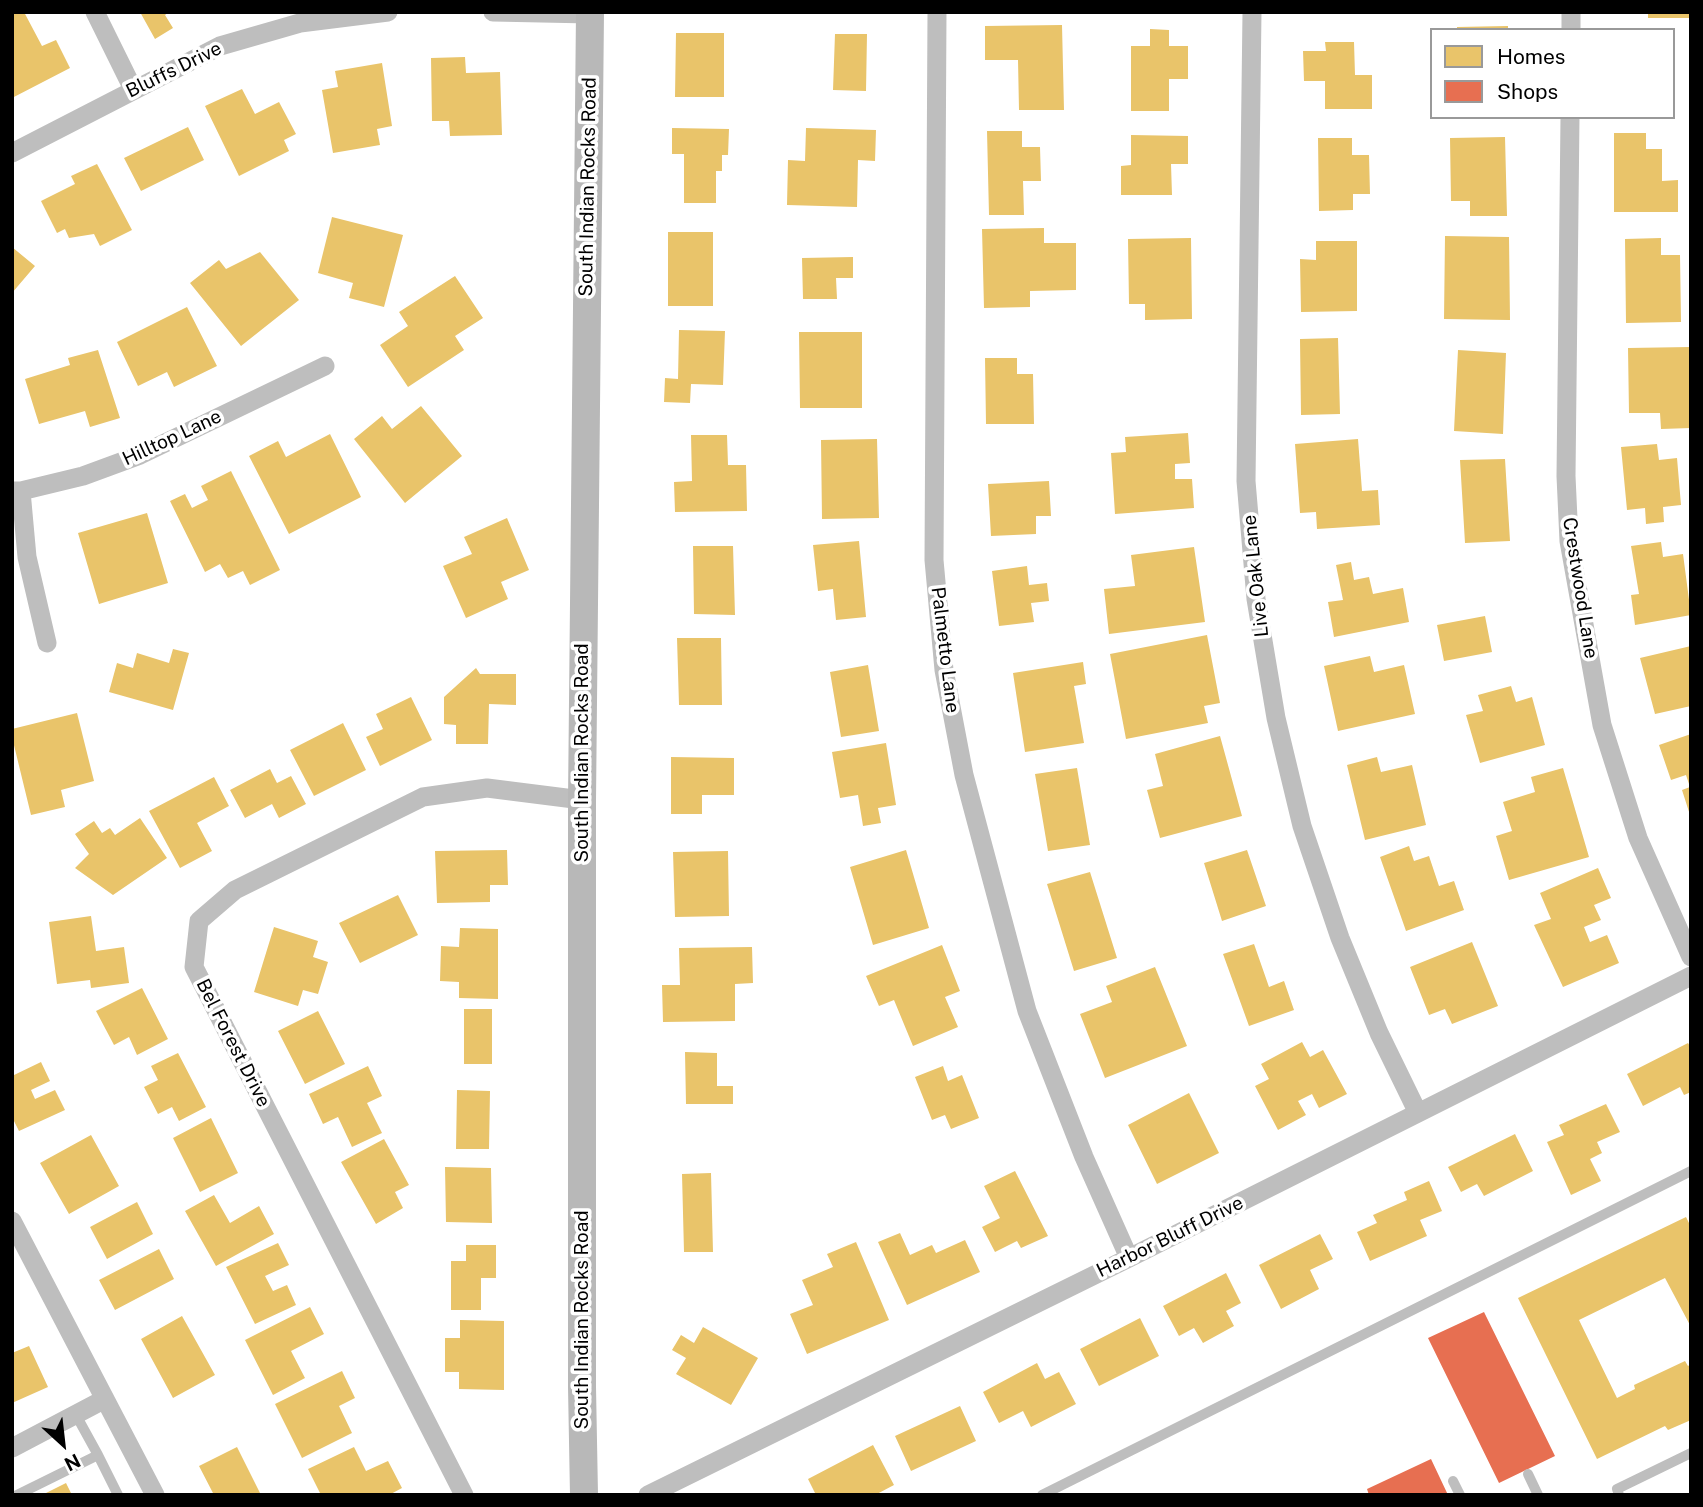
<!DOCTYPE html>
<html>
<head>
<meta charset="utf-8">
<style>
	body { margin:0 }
	#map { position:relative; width:1703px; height:1507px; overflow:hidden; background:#fff; font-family:"Public Sans",sans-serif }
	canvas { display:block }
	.frame { position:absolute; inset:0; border:14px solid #000; pointer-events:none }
	.legend { position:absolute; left:1430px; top:28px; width:245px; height:91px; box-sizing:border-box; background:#fff; border:2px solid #999; margin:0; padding:9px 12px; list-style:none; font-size:21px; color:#000 }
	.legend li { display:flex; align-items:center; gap:14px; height:35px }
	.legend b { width:35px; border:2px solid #999 }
	.north { position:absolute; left:28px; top:1409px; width:70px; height:70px; -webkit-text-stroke:5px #fff; paint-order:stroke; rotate:153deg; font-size:19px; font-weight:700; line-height:28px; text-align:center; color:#000 }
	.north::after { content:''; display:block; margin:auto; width:24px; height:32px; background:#000; clip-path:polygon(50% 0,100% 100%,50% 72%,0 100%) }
</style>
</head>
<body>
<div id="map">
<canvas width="1703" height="1507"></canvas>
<div class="frame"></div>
<ul class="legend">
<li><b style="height:19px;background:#e9c46a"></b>Homes</li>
<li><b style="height:19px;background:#e76f51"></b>Shops</li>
</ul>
<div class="north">N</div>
</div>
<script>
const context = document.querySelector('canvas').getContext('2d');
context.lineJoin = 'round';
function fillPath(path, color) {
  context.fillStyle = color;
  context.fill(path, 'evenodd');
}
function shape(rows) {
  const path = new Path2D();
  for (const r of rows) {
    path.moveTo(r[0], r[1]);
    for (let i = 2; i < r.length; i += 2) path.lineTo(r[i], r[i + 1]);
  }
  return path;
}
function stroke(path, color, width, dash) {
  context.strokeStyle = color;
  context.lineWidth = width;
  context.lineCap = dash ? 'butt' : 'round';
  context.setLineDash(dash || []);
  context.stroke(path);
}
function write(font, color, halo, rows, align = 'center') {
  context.font = font + ' "Public Sans",sans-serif';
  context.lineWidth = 7;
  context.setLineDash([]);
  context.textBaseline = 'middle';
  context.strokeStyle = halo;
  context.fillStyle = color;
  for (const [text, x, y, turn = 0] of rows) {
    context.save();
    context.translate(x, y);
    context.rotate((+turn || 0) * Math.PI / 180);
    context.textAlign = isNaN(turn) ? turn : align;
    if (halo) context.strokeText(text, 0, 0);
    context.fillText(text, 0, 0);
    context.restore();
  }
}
const homes = shape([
	[12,12,24,12,42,46,56,40,70,68,12,98],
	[140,12,169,12,165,15,173,28,155,39],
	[1648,12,1691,12,1691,18,1648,18],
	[1062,25,1064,110,1019,110,1018,60,985,60,985,26],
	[1508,26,1508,30,1457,30,1457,27],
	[1150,29,1169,30,1169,46,1188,46,1188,79,1169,79,1169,111,1131,111,1131,46,1150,46],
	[676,33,724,33,724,97,675,97],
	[835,34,867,34,866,91,833,90],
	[1325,42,1354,42,1355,75,1372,75,1372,109,1325,109,1325,81,1304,81,1303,51,1326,51],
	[465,57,466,73,500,72,502,135,450,136,449,121,432,121,431,58],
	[382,63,392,126,377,129,380,145,333,153,322,90,338,87,335,71],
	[242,89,255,114,279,102,296,134,284,140,289,151,239,176,205,106],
	[188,127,204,160,141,191,124,158],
	[672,128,729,129,728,155,722,155,722,171,716,171,716,203,684,203,684,154,672,154],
	[806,128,876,130,875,161,858,160,857,207,787,205,788,160,805,161],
	[987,131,1022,131,1022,147,1040,147,1041,181,1023,181,1024,215,989,215],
	[1614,133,1646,133,1646,149,1662,149,1662,181,1678,180,1678,212,1614,212],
	[1131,135,1188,136,1188,164,1171,164,1172,195,1121,195,1121,166,1131,165],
	[1505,137,1507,216,1470,216,1470,201,1451,201,1450,138],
	[1318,138,1352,138,1352,155,1369,155,1370,194,1353,194,1353,210,1319,211],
	[97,164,132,230,100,246,94,234,69,238,65,229,57,233,41,201,75,184,71,176],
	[332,217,403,235,384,307,349,298,353,283,318,273],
	[1044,228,1044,243,1076,243,1076,290,1030,291,1030,307,984,308,982,229],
	[668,232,713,232,713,306,668,306],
	[1445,236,1509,237,1510,320,1444,319],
	[1191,238,1192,319,1145,320,1145,304,1129,304,1128,239],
	[1661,238,1661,255,1680,255,1681,322,1626,323,1625,239],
	[1316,241,1357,241,1357,311,1301,312,1300,259,1316,260],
	[12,247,35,266,12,293],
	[260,252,299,300,241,346,190,283,219,260,226,269],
	[853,257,853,278,836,278,837,299,803,299,802,258],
	[455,276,483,318,455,336,464,350,408,387,380,345,408,326,399,312],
	[187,307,217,366,174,387,167,372,138,386,117,342],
	[679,330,725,331,723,385,691,384,690,403,664,402,665,378,678,379],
	[799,332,862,332,862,408,800,408],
	[1338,338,1340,414,1301,415,1300,339],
	[1690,347,1691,428,1661,429,1660,413,1629,413,1628,348],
	[98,350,120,418,90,427,85,411,39,424,25,379,70,365,68,358],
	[1458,350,1506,353,1503,434,1454,431],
	[985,358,1017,358,1017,374,1033,374,1034,424,986,424],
	[421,406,462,456,405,503,354,439,382,416,392,429],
	[1188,433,1190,463,1175,464,1175,479,1192,479,1194,508,1115,514,1111,453,1126,452,1125,437],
	[330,434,361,497,289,534,249,456,278,441,286,457],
	[691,435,727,435,728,465,746,465,747,511,675,512,674,482,692,481],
	[877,439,879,518,822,519,821,440],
	[1358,439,1362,491,1378,490,1380,525,1317,529,1316,512,1300,513,1295,444],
	[1657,444,1659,460,1677,458,1681,505,1663,507,1664,522,1646,524,1645,508,1627,510,1621,447],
	[1505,459,1510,541,1465,543,1460,460],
	[231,471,280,570,250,585,243,571,228,578,220,564,205,572,170,501,185,494,192,508,208,500,201,486],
	[1049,481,1051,516,1036,516,1036,534,991,536,988,484],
	[147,513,168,583,99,604,78,533],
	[507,518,529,570,501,582,508,599,466,618,443,566,472,554,464,537],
	[859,541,866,617,836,620,833,589,818,591,813,545],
	[1661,542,1663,557,1683,554,1691,615,1635,625,1631,595,1639,594,1631,546],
	[693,546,733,546,735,615,694,614],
	[1194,547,1205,622,1109,634,1104,589,1135,586,1131,555],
	[1351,562,1354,580,1369,577,1373,594,1403,588,1409,622,1334,637,1328,602,1343,600,1336,565],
	[1027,566,1029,585,1047,583,1049,601,1031,603,1034,622,999,626,992,571],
	[1485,616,1492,652,1444,661,1437,625],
	[1207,635,1220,703,1204,706,1208,723,1126,739,1110,654],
	[677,638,721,638,722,705,679,705],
	[1691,646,1691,706,1655,714,1640,658],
	[173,649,189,653,173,710,109,692,117,663,133,668,137,653,169,663],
	[1370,656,1374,672,1404,665,1415,714,1338,731,1324,666],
	[1083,662,1086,684,1074,686,1084,743,1025,752,1013,673],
	[868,665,879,731,841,737,830,672],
	[476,668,480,674,516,674,516,705,489,704,488,744,456,744,456,725,444,724,444,697],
	[1511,686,1516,702,1532,697,1545,745,1480,763,1466,715,1483,711,1478,695],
	[411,697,432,740,380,766,366,737,383,729,376,714],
	[77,713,94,781,61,790,65,807,31,815,12,737,12,729],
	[343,723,366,770,314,796,290,750],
	[1691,734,1691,815,1690,815,1682,790,1690,787,1686,775,1671,780,1659,745],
	[1220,736,1242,816,1160,838,1147,790,1163,786,1155,754],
	[886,743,896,805,878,808,881,823,863,826,858,795,840,798,832,752],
	[671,757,734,758,734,795,702,795,702,814,671,814],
	[1377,757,1381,772,1412,765,1426,825,1365,840,1347,765],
	[1077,768,1090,845,1048,851,1035,774],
	[1563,768,1589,857,1509,880,1496,836,1512,831,1503,802,1535,792,1531,777],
	[270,769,277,783,291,776,306,804,279,818,272,804,245,818,230,790],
	[214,777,229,806,197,823,212,851,180,868,149,811],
	[140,818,167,858,113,895,75,868,89,854,75,834,94,821,102,833,110,828,115,835],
	[1409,846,1414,861,1429,856,1439,886,1454,881,1464,910,1406,931,1380,857],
	[507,850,508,885,490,885,490,902,437,903,435,851],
	[906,850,929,928,873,945,850,867],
	[1247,850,1266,906,1222,921,1204,863],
	[728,851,729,916,675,917,673,852],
	[1598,868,1611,898,1594,905,1601,920,1584,927,1590,942,1607,935,1619,963,1563,987,1534,925,1551,919,1540,893],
	[1090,872,1117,958,1074,971,1047,884],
	[398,895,418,935,360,963,339,923],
	[91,916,96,951,124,947,129,983,91,988,90,980,57,984,49,922],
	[274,927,318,941,313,957,328,962,318,994,303,990,298,1006,254,992],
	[460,928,498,929,498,999,459,998,459,982,440,981,441,946,459,947],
	[1472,942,1498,1006,1452,1024,1445,1009,1429,1015,1410,967],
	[1254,944,1269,987,1284,981,1294,1010,1249,1026,1223,954],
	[942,945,960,991,945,997,958,1027,913,1046,894,1000,879,1006,866,976],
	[752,947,753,983,735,984,735,1021,663,1022,662,985,680,985,679,948],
	[1155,967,1187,1046,1105,1078,1080,1014,1112,1002,1106,986],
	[142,988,168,1039,137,1055,129,1037,114,1045,96,1011],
	[464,1009,492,1009,492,1064,464,1064],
	[318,1011,345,1064,305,1084,278,1031],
	[1302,1042,1310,1057,1323,1050,1347,1094,1319,1108,1312,1094,1298,1101,1306,1115,1278,1130,1255,1086,1269,1079,1261,1064],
	[1688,1043,1691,1048,1691,1092,1684,1095,1680,1087,1643,1106,1627,1074],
	[685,1052,717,1053,717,1086,733,1086,733,1104,686,1104],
	[178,1053,206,1107,179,1121,172,1107,158,1114,144,1087,158,1080,151,1066],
	[41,1062,50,1081,31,1090,35,1099,55,1090,65,1110,19,1131,12,1117,12,1076],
	[368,1066,382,1096,367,1103,382,1133,352,1147,338,1117,323,1124,309,1094],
	[943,1066,948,1081,962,1075,979,1118,951,1129,945,1115,932,1120,915,1077],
	[457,1090,490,1091,489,1149,456,1149],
	[1189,1093,1219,1153,1157,1184,1128,1125],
	[1606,1104,1620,1132,1597,1142,1602,1153,1590,1159,1601,1181,1571,1195,1547,1142,1564,1135,1559,1125],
	[211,1118,238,1173,200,1192,173,1138],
	[1515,1134,1533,1171,1484,1196,1477,1184,1461,1192,1448,1167],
	[91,1135,119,1186,69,1214,40,1163],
	[384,1139,409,1185,395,1192,403,1208,376,1224,341,1162],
	[445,1167,491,1168,492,1223,446,1222],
	[1015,1171,1048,1236,1021,1248,1017,1241,995,1252,982,1227,1000,1218,984,1186],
	[711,1173,713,1252,684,1252,682,1174],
	[1429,1181,1442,1211,1420,1220,1427,1236,1370,1261,1357,1232,1377,1223,1373,1215,1407,1200,1404,1192],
	[214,1195,230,1223,259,1206,274,1234,216,1266,185,1211],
	[137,1202,153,1234,107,1259,90,1227],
	[1686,1217,1691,1227,1691,1327,1665,1278,1579,1320,1617,1398,1635,1389,1634,1385,1685,1361,1688,1366,1691,1364,1691,1420,1668,1430,1665,1426,1597,1459,1518,1298],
	[900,1233,910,1255,932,1245,936,1253,965,1240,980,1272,907,1305,878,1242],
	[1320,1234,1333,1259,1310,1270,1319,1289,1281,1309,1259,1265],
	[856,1242,889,1320,807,1354,790,1314,813,1305,802,1280,833,1267,827,1254],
	[278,1243,289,1265,265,1276,273,1291,287,1285,296,1305,255,1324,226,1267],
	[466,1245,496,1245,496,1278,481,1278,481,1310,451,1310,451,1261,466,1261],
	[159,1249,174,1279,115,1310,99,1280],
	[1226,1273,1241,1303,1226,1311,1234,1326,1203,1343,1194,1328,1179,1336,1163,1306],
	[310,1307,324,1334,291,1351,305,1378,273,1395,245,1340],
	[182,1316,215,1375,173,1398,141,1339],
	[1140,1318,1159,1356,1099,1386,1080,1349],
	[460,1320,504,1321,504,1390,459,1389,459,1372,445,1372,445,1338,460,1338],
	[703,1327,758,1358,731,1405,676,1374,686,1358,672,1350,681,1335,694,1343],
	[29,1346,48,1387,12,1403,12,1353],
	[1037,1363,1045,1379,1059,1372,1076,1404,1031,1427,1023,1411,999,1423,983,1392],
	[342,1371,355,1398,339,1406,352,1433,302,1458,275,1404],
	[960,1406,976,1441,911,1471,895,1436],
	[873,1445,894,1485,875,1495,816,1495,808,1479],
	[237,1447,261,1495,214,1495,199,1466],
	[354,1447,366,1471,388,1461,402,1488,389,1495,321,1495,308,1469],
	[66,1483,72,1495,42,1495]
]);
const shops = shape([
	[1484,1312,1555,1456,1499,1483,1428,1338],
	[1431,1459,1448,1495,1369,1495,1367,1489]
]);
const lane = shape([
	[98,1455,118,1495],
	[1528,1474,1538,1495],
	[1453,1481,1460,1495],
	[17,1495,98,1455,76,1415],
	[1042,1495,1691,1171],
	[1619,1495,1617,1489,1691,1453]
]);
const street = shape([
	[95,12,133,89],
	[493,12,590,14],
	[937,12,934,560,944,670,964,775,1027,1011,1084,1157,1129,1258],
	[1252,12,1246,481,1256,599,1276,718,1302,826,1340,938,1379,1033,1418,1113],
	[1571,30,1571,12],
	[1570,117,1566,476,1569,541,1602,725,1638,838,1691,957],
	[12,153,220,46,300,23,388,12],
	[12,491,21,491,83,476,140,455,325,366],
	[21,491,27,557,47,643],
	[12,1221,155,1495],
	[12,1448,105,1399],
	[464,1495,194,967,199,921,235,890,423,797,487,788,582,800],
	[648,1495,1129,1258,1691,976]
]);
const secondary = shape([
	[584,1495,582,1387,582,800,590,12]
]);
const streetNames = [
	["Bluffs Drive",174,70,-26],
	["South Indian Rocks Road",588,187,-89],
	["Hilltop Lane",172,438,-25],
	["Live Oak Lane",1256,576,-96],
	["Crestwood Lane",1580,588,81],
	["Palmetto Lane",945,650,83],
	["South Indian Rocks Road",582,753,-90],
	["Bel Forest Drive",233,1043,63],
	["Harbor Bluff Drive",1170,1237,-26],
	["South Indian Rocks Road",582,1320,-90]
];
fillPath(homes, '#e9c46a');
fillPath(shops, '#e76f51');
stroke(lane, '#bebebe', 10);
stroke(street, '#bebebe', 19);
stroke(secondary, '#b8b8b8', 28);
write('19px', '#000', '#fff', streetNames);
</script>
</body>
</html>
